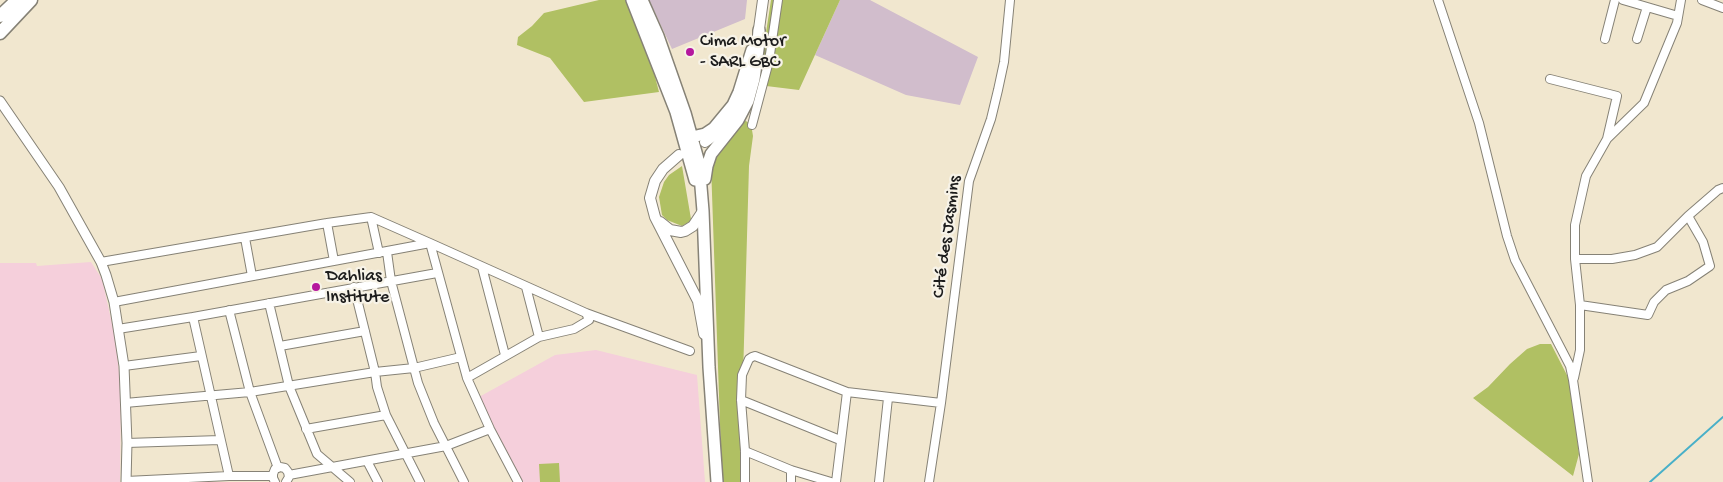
<!DOCTYPE html>
<html>
<head>
<meta charset="utf-8">
<style>
	body { margin:0 }
	canvas { display:block; background:#f1e7cf }
</style>
</head>
<body>
<canvas width="1723" height="482"></canvas>
<script>
const context = document.querySelector('canvas').getContext('2d');
context.lineJoin = 'round';
function fillPath(path, color) {
  context.fillStyle = color;
  context.fill(path, 'evenodd');
}
function shape(rows) {
  const path = new Path2D();
  for (const r of rows) {
    path.moveTo(r[0], r[1]);
    for (let i = 2; i < r.length; i += 2) path.lineTo(r[i], r[i + 1]);
  }
  return path;
}
function stroke(path, color, width, dash) {
  context.strokeStyle = color;
  context.lineWidth = width;
  context.lineCap = dash ? 'butt' : 'round';
  context.setLineDash(dash || []);
  context.stroke(path);
}
function write(font, color, halo, rows, align = 'center') {
  context.font = font + ' "Gochi Hand",sans-serif';
  context.lineWidth = 4.5;
  context.setLineDash([]);
  context.textBaseline = 'middle';
  context.strokeStyle = halo;
  context.fillStyle = color;
  for (const [text, x, y, turn = 0] of rows) {
    context.save();
    context.translate(x, y);
    context.rotate((+turn || 0) * Math.PI / 180);
    context.textAlign = isNaN(turn) ? turn : align;
    if (halo) context.strokeText(text, 0, 0);
    context.fillText(text, 0, 0);
    context.restore();
  }
}
const built = shape([
	[91,262,102,279,115,337,121,389,120,482,0,482,0,263,36,263,37,266],
	[596,350,697,375,705,482,520,482,479,397,555,355]
]);
const industrial = shape([
	[649,0,747,0,745,19,672,49],
	[840,0,870,0,978,57,960,105,906,95,815,55]
]);
const green = shape([
	[599,0,628,0,647,46,659,92,584,102,550,58,517,45,518,37,532,26,544,13],
	[771,0,840,0,799,90,758,85],
	[744,120,751,124,753,136,749,166,740,482,722,482,711,165,717,151],
	[682,166,691,219,689,222,682,226,667,220,662,215,659,197,664,182,669,175],
	[1540,344,1551,344,1570,381,1579,454,1573,476,1473,398,1488,387,1510,364,1527,349],
	[559,463,560,482,540,482,539,464]
]);
const stream = shape([
	[1650,482,1723,417]
]);
const minor = shape([
	[1438,0,1479,123,1507,236,1515,260,1570,366,1573,380,1588,482],
	[1623,0,1678,16],
	[1702,0,1723,8],
	[1605,39,1615,0],
	[1637,39,1647,7],
	[1550,79,1617,96,1607,139,1586,176,1575,225,1575,259,1580,305,1580,350,1574,378],
	[752,125,769,61,778,0],
	[1607,139,1644,103,1677,23,1681,0],
	[1688,216,1718,190,1723,188],
	[371,217,379,253],
	[327,223,334,261],
	[245,238,252,276],
	[387,252,391,281,418,383,434,423,464,482],
	[1575,259,1612,259,1635,255,1657,247,1688,216,1703,242,1710,266,1688,281,1666,290,1654,302,1648,315,1580,305],
	[101,262,327,223,371,217,430,243,467,378,490,429,518,482],
	[482,267,505,355],
	[354,287,375,372,377,387,386,415,420,482],
	[526,287,539,337],
	[114,302,430,243,586,313,690,351],
	[269,303,289,386,317,454,350,482],
	[229,310,250,392,278,468],
	[193,317,229,476],
	[118,329,193,317,437,273],
	[280,346,365,331],
	[124,366,201,356],
	[467,378,539,337,574,329,589,320,586,313],
	[741,400,840,440],
	[125,403,250,392,375,372,414,368,461,357],
	[306,429,386,415],
	[127,443,220,440],
	[745,451,791,470,831,482],
	[367,461,378,482],
	[289,475,446,446,490,429],
	[126,481,229,476,272,476],
	[275,482,273,478,273,474,275,469,280,467,285,468,288,472,289,477,286,482],
	[745,482,745,451,741,400,742,375,749,359,752,357,755,356,847,392,941,403],
	[791,482,791,470],
	[836,482,847,392],
	[879,482,888,398],
	[929,482,941,403,969,181,991,119,998,90,1004,62,1010,0]
]);
const tertiary = shape([
	[0,101,59,187,101,262,106,275,114,302,124,366,127,443,126,482]
]);
const secondary = shape([
	[758,36,763,0],
	[705,142,723,129,730,120,742,100,747,85],
	[679,155,663,169,655,181,650,198,655,217,698,301,704,334],
	[660,222,670,230,681,232,685,231,693,226,703,211]
]);
const primary = shape([
	[632,0,676,112,695,180],
	[642,0,658,36,685,113,699,163,703,211,709,367,717,482],
	[692,137,705,134,714,128,733,105,739,92,752,50],
	[705,179,707,166,711,154,738,120,748,101,754,79,759,42,759,30]
]);
const trunk = shape([
	[0,16,17,0],
	[0,33,31,0]
]);
const markers = [
	[690,52,5,"#b5179e"],
	[316,287,5,"#b5179e"]
];
const poiNames = [
	["Cima Motor",700,42],
	["- SARL GBC",700,63],
	["Dahlias",326,277],
	["Institute",326,298]
];
const streetNames = [
	["Cité des Jasmins",948,237,-82]
];
fillPath(built, '#f5cfdb');
fillPath(industrial, '#d1bdcc');
fillPath(green, '#b0c063');
stroke(stream, '#49b0c8', 2);
stroke(minor, '#868276', 10);
stroke(tertiary, '#868276', 11);
stroke(secondary, '#868276', 12);
stroke(primary, '#868276', 14);
stroke(trunk, '#868276', 15);
stroke(minor, '#fff', 8);
stroke(tertiary, '#fff', 9);
stroke(secondary, '#fff', 10);
stroke(primary, '#fff', 11);
stroke(trunk, '#fff', 12);
for (const [x, y, r, color] of markers) {
  const dot = new Path2D();
  dot.arc(x, y, r, 0, 2 * Math.PI);
  context.fillStyle = color;
  context.fill(dot);
  stroke(dot, '#f7f3e8', 2);
}
write('18px', '#1c1c1c', '#f7f3e8', poiNames, 'left');
write('18px', '#1c1c1c', '#f7f3e8', streetNames);
</script>
</body>
</html>
